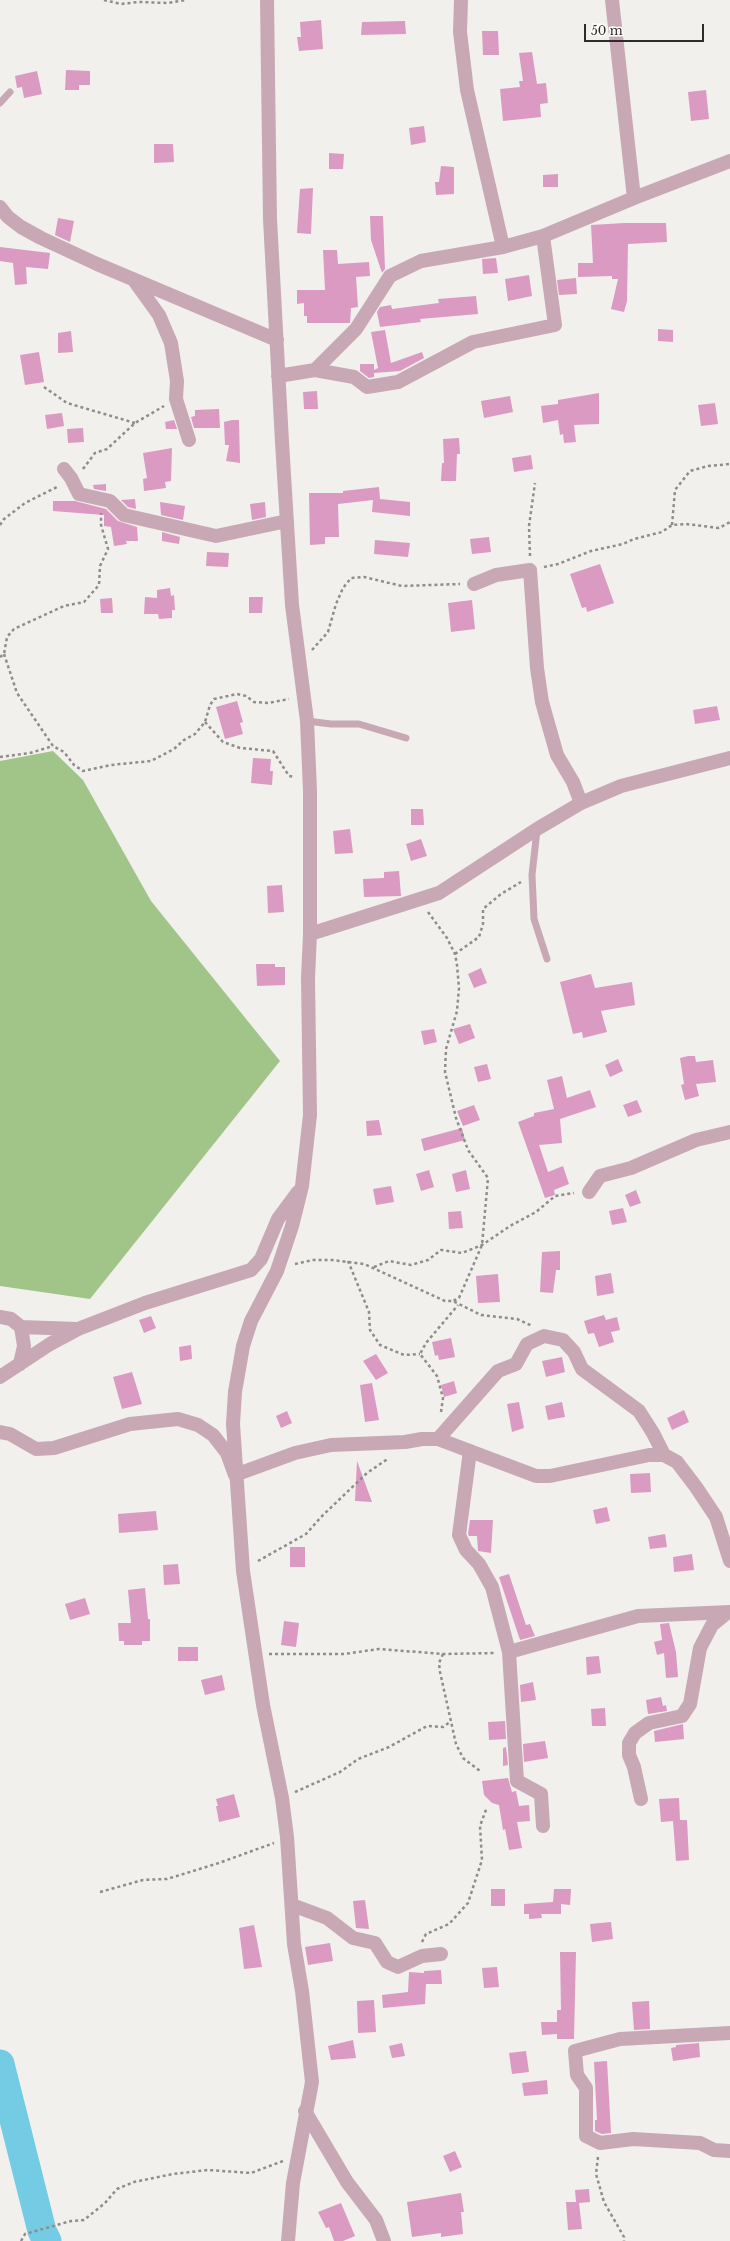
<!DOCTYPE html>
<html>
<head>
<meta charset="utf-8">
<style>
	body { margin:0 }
	#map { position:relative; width:730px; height:2241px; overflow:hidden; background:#f1f0ed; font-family:"Libre Baskerville",serif }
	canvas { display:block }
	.scale { position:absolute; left:584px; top:24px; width:120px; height:18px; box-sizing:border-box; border:2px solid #2d2c2b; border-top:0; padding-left:5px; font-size:12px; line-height:14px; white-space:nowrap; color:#2d2c2b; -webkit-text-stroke:3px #fffefb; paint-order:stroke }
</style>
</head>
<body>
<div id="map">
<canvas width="730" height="2241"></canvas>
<div class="scale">50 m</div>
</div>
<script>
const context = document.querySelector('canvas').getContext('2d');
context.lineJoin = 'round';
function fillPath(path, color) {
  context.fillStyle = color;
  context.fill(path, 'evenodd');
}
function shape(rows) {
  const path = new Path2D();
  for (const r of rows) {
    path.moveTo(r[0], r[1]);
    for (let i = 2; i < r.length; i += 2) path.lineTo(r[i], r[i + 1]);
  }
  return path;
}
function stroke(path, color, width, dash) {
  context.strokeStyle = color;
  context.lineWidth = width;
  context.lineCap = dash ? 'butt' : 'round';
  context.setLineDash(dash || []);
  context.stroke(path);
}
const forest = shape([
	[53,751,83,780,151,901,280,1061,90,1299,0,1286,0,761]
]);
const river = shape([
	[0,2064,42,2231,47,2241]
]);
const building = shape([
	[321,20,323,49,299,51,297,37,301,37,300,22],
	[405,21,406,34,361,35,362,22],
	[482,31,498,31,499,55,483,55],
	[532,52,537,84,546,83,548,103,540,104,541,117,503,121,500,89,520,87,519,81,523,81,519,53],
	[66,70,90,71,90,85,79,85,79,90,65,90],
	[37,71,42,94,24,98,22,87,17,88,15,76],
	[706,90,709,119,691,121,688,92],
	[424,126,426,142,411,145,409,128],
	[154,144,173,144,174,162,154,163],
	[329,153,344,154,343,169,329,169],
	[441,166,454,167,454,194,436,195,435,182,439,182],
	[558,174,558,187,543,187,543,175],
	[313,188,311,234,297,233,300,189],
	[370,216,383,216,385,269,382,273,371,240],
	[58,218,74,221,70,242,55,235],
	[624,223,666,223,667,242,628,244,627,301,624,312,611,309,618,279,612,279,612,276,578,277,578,263,593,263,591,225],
	[0,247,50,253,48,269,26,267,27,284,15,285,13,263,0,261],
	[323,250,337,250,338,264,369,262,370,276,356,277,358,307,351,308,350,323,307,323,307,316,304,316,304,303,297,304,297,290,325,290],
	[496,258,498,273,483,274,482,259],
	[529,275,532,296,508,301,505,279],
	[576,278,577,294,559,295,557,280],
	[476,296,478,314,420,319,421,322,380,327,377,312,380,307,391,305,392,309,439,303,438,299],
	[658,329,673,330,673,342,658,341],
	[385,330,391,363,422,352,424,358,400,371,374,373,374,370,378,368,371,332],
	[71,331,73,352,58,353,58,333],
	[39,352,44,382,25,385,20,355],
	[360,364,374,364,374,377,369,378,360,371],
	[317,391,318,409,304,409,303,392],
	[599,393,599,424,574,425,576,442,564,443,563,434,560,435,558,420,543,423,541,406,558,404,558,400],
	[510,396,513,412,484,418,481,401],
	[715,403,718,424,701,426,698,405],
	[219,409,220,428,194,428,191,417,195,416,195,410],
	[62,413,64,426,47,429,45,415],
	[174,420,177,429,166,429,165,422],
	[232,420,239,420,240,463,226,461,229,445,225,445,224,422],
	[83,428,84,442,68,443,67,429],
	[459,438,460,454,457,454,456,481,441,481,442,463,444,463,443,439],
	[172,448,171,481,165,482,166,488,144,491,143,479,147,478,143,453],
	[531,455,533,469,514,472,512,458],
	[106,484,106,491,94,489,93,485],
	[379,487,380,499,410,502,410,516,372,512,373,500,338,504,339,537,325,537,325,544,310,545,309,493,343,493,343,491],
	[135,499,136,509,128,507,121,500],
	[53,501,75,501,106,509,118,521,137,527,138,541,126,541,127,544,114,546,111,527,104,526,104,515,53,511],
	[160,502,185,506,183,520,161,515],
	[265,502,266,517,252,520,250,504],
	[162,532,180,537,179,544,162,541],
	[489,537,491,552,472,554,470,539],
	[375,540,410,543,408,557,374,554],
	[207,552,229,553,228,567,206,566],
	[600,564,614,603,587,612,586,607,582,608,570,574],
	[170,588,171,596,174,595,175,610,172,610,172,618,159,619,158,614,144,614,145,597,157,598,157,590],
	[249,597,263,597,262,613,249,613],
	[112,598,113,613,101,613,100,599],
	[472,600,475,629,451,632,448,603],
	[237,701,243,722,240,723,243,734,225,739,216,707],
	[717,706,720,720,695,724,693,710],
	[253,758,271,759,270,771,273,771,272,785,251,783],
	[411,809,423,809,424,825,411,825],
	[350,829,353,853,335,854,333,831],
	[421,839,427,856,411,861,406,844],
	[399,871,401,896,364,897,363,879,384,878,384,872],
	[282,885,284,912,268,913,267,886],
	[256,964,275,964,275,967,285,967,285,985,257,986],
	[481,968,487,983,474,988,468,974],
	[591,974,595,988,632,982,635,1005,601,1011,607,1032,583,1038,582,1032,573,1034,560,982],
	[470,1024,475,1038,459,1044,453,1029],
	[434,1029,437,1042,424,1045,421,1031],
	[688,1056,695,1056,696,1062,713,1060,716,1082,696,1084,699,1096,685,1100,681,1085,684,1084,680,1058],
	[618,1059,623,1071,610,1077,605,1065],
	[487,1064,491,1079,478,1082,474,1067],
	[562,1076,567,1098,590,1090,596,1107,560,1119,562,1143,539,1145,548,1172,563,1166,569,1184,554,1190,555,1195,545,1198,518,1122,534,1116,534,1113,554,1109,547,1080],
	[637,1100,642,1112,628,1117,623,1105],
	[474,1105,480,1120,463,1126,457,1111],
	[379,1120,382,1135,367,1136,366,1121],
	[462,1128,465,1140,424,1151,421,1139],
	[429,1170,434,1187,421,1191,416,1174],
	[466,1170,470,1189,456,1192,452,1174],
	[391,1186,394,1202,376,1205,373,1189],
	[636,1190,641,1203,630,1207,625,1195],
	[623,1208,627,1222,612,1225,609,1211],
	[461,1211,463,1228,449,1229,448,1212],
	[560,1251,560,1270,556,1270,553,1293,540,1292,542,1252],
	[611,1273,614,1293,597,1296,595,1276],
	[498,1274,500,1302,478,1303,476,1276],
	[604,1315,606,1320,617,1317,620,1330,611,1332,614,1342,599,1347,594,1333,588,1334,584,1321],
	[151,1316,156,1328,144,1333,139,1320],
	[451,1338,455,1357,439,1360,438,1355,435,1356,432,1342],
	[191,1345,192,1359,180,1361,179,1347],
	[376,1354,388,1373,376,1380,363,1361],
	[562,1357,565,1372,546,1377,542,1361],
	[132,1372,142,1404,122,1409,113,1377],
	[454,1381,457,1393,444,1397,441,1385],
	[372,1383,379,1420,365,1422,360,1385],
	[519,1402,524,1428,512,1432,507,1404],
	[562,1402,565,1417,548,1420,545,1406],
	[684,1410,689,1422,672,1430,667,1418],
	[287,1411,292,1423,281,1428,276,1416],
	[357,1461,372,1502,355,1501],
	[650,1473,651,1492,631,1493,630,1474],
	[607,1507,610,1521,596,1524,593,1510],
	[156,1511,158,1530,119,1533,118,1514],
	[470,1520,493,1520,491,1553,478,1551,477,1536,469,1536,468,1534],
	[665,1534,667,1547,650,1549,648,1537],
	[290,1547,305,1547,305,1567,290,1567],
	[692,1554,694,1570,674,1572,673,1557],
	[178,1564,180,1584,164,1585,163,1565],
	[509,1574,526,1625,530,1624,535,1636,520,1640,499,1577],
	[145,1588,148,1619,150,1619,150,1641,142,1641,142,1645,124,1645,124,1641,119,1641,118,1623,131,1623,128,1590],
	[85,1598,90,1614,70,1620,65,1604],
	[284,1621,299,1623,296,1647,281,1645],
	[669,1623,676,1652,678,1677,666,1678,664,1653,657,1655,654,1642,662,1640,660,1624],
	[178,1647,198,1647,198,1661,178,1661],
	[599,1656,601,1673,587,1675,586,1657],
	[222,1675,225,1690,205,1695,201,1680],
	[533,1682,536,1700,521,1702,520,1685],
	[661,1697,663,1706,666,1705,667,1711,648,1714,646,1700],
	[605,1708,606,1726,592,1726,591,1709],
	[505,1721,506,1739,489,1740,488,1722],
	[683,1724,684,1739,655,1742,654,1731],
	[545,1741,548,1758,524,1762,523,1744],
	[506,1747,508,1765,503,1766,503,1748],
	[508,1778,512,1792,516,1791,519,1806,529,1805,530,1821,517,1822,522,1848,509,1850,505,1829,503,1830,499,1805,492,1803,484,1795,482,1781],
	[234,1794,240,1817,219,1822,216,1806,218,1806,216,1799],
	[679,1798,680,1820,687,1820,689,1860,676,1861,673,1821,661,1822,659,1799],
	[491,1889,505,1889,505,1906,491,1906],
	[554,1889,571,1889,570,1905,561,1904,561,1914,541,1914,542,1918,529,1919,529,1914,524,1914,524,1904,553,1902],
	[365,1900,369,1929,356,1928,353,1901],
	[611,1922,613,1939,592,1942,590,1924],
	[254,1925,262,1967,244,1969,239,1928],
	[330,1943,333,1961,308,1965,305,1947],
	[560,1952,576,1952,574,2039,557,2039,557,2034,542,2035,541,2022,557,2022,557,2010,561,2010],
	[497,1967,499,1987,484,1988,482,1968],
	[441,1970,442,1984,426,1984,425,2004,383,2008,382,1995,408,1992,409,1972,424,1973,424,1971],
	[374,2000,376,2032,358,2033,357,2001],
	[649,2001,650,2029,634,2030,632,2002],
	[353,2040,356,2058,331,2060,328,2046],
	[402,2043,405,2056,392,2058,389,2046],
	[699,2043,700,2057,673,2061,671,2048,676,2047,676,2045],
	[526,2051,529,2072,512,2074,509,2053],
	[607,2061,611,2133,602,2134,595,2131,595,2120,597,2120,594,2062],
	[547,2080,548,2094,524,2096,522,2083],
	[455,2151,462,2167,450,2172,443,2156],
	[589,2189,590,2202,579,2203,582,2229,568,2230,566,2202,576,2202,575,2190],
	[461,2193,464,2212,461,2212,463,2234,441,2237,441,2233,412,2237,407,2202],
	[341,2203,355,2236,343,2241,334,2241,329,2227,326,2228,318,2212]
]);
const path = shape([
	[104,0,121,4,139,2,168,3,185,0],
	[44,387,67,403,135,423],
	[83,469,95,453,107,449,135,423,164,406],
	[0,525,4,519,25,503,59,486],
	[672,525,675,490,690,471,708,466,730,464],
	[530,556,529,526,535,483],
	[544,567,558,564,591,551,623,544,634,539,662,532,672,525,686,524,719,528,730,522],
	[312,650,328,632,336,604,343,588,351,578,364,577,402,586,460,584],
	[4,654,17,693,53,746,64,752,74,765,83,771,111,765,151,761,174,749,184,740,195,734,205,722,210,705,214,699,237,694,246,696,254,702,268,703,289,699],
	[0,657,4,654,7,637,14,629,64,606,84,602,99,585,100,566,108,549,101,525,101,513],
	[205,722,223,742,240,748,273,751,289,776,295,777],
	[0,757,30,753,53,746],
	[428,912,447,938,455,954,457,965,459,988,457,1011,446,1049,445,1072,456,1118,468,1150,488,1178,482,1245,459,1298,453,1301],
	[455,954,479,937,483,924,483,909,501,894,521,882],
	[348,1261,369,1312,370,1330,380,1345,404,1355,420,1354],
	[295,1264,313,1260,332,1260,364,1264,445,1301,453,1301,481,1315,517,1319,532,1326],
	[374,1267,389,1261,411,1265,428,1260,441,1250,462,1253,482,1245,510,1226,536,1212,555,1196,574,1193],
	[441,1412,443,1398,437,1376,420,1354,426,1343,458,1305],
	[258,1561,306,1534,321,1517,367,1473,389,1458],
	[269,1654,344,1654,379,1649,443,1654,495,1653],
	[443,1654,439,1663,440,1672,456,1744,463,1758,480,1771],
	[295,1792,340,1772,358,1759,389,1747,427,1726,443,1727,450,1722],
	[100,1892,143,1880,167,1879,219,1863,274,1843],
	[422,1942,426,1934,449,1924,468,1903,482,1860,480,1826,487,1807],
	[598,2157,596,2174,604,2202,624,2237,624,2241],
	[21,2241,25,2234,71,2221,84,2220,105,2203,117,2189,134,2182,173,2174,208,2170,251,2173,283,2161]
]);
const lane = shape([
	[0,103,10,92],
	[307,721,331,724,359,724,406,738],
	[537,830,532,875,534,919,547,959]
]);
const street = shape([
	[267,0,270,219,282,442,292,605,307,721,310,791,310,934,308,978,310,1115,302,1186,292,1226,277,1271,251,1321,243,1346,235,1392,233,1424,243,1571,263,1705,282,1798,287,1837,294,1944,302,1991,312,2082,293,2183,288,2241],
	[461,0,460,32,467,90,503,247],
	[612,0,634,198],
	[0,207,8,217,21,227,41,238,97,264,277,340],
	[133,279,159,315,171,343,177,381,176,399,189,440],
	[315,370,356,329,390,276,421,261,503,247,543,236,634,198,730,161],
	[278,376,315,370,354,377,367,387,398,382,473,342,555,325,543,236],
	[64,469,71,478,79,494,110,501,124,515,216,536,287,521],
	[474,584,496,575,530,570,537,668,542,702,557,755,573,782,581,803],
	[310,934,439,893,537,829,581,803,621,786,730,758],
	[589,1192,600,1176,631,1168,696,1140,730,1132],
	[0,1317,11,1319,21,1327,77,1329],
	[20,1364,24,1346,21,1327],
	[0,1377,50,1344,78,1329,145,1303,251,1270,261,1259,278,1219,298,1192],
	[0,1432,10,1434,36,1449,54,1448,130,1424,178,1419,198,1425,213,1435,227,1453,235,1475,295,1453,331,1445,405,1442,422,1439,438,1439,536,1476,550,1476,649,1455,664,1455,677,1462,696,1487,716,1517,730,1561],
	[438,1439,498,1371,516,1364,527,1344,544,1336,563,1340,574,1352,582,1369,639,1411,653,1433,664,1455],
	[470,1451,459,1535,466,1550,479,1564,492,1587,509,1652,638,1616,730,1612],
	[509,1652,517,1781,541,1794,543,1826],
	[641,1799,634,1767,629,1755,629,1743,635,1733,649,1723,682,1716,690,1704,700,1648,712,1625,727,1613],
	[292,1905,327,1918,353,1938,375,1943,387,1962,398,1967,422,1956,441,1954],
	[730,2033,620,2039,575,2051,577,2075,586,2088,586,2136,600,2143,633,2139,700,2143,714,2150,730,2151],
	[305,2111,347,2182,376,2220,384,2241]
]);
fillPath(forest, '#a1c588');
stroke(river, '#73cbe4', 29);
fillPath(building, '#db9ac1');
stroke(path, '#8e8d8b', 2.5, [3, 3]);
stroke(lane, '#c8a8b5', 7);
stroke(street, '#c8a8b5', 14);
</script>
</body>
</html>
